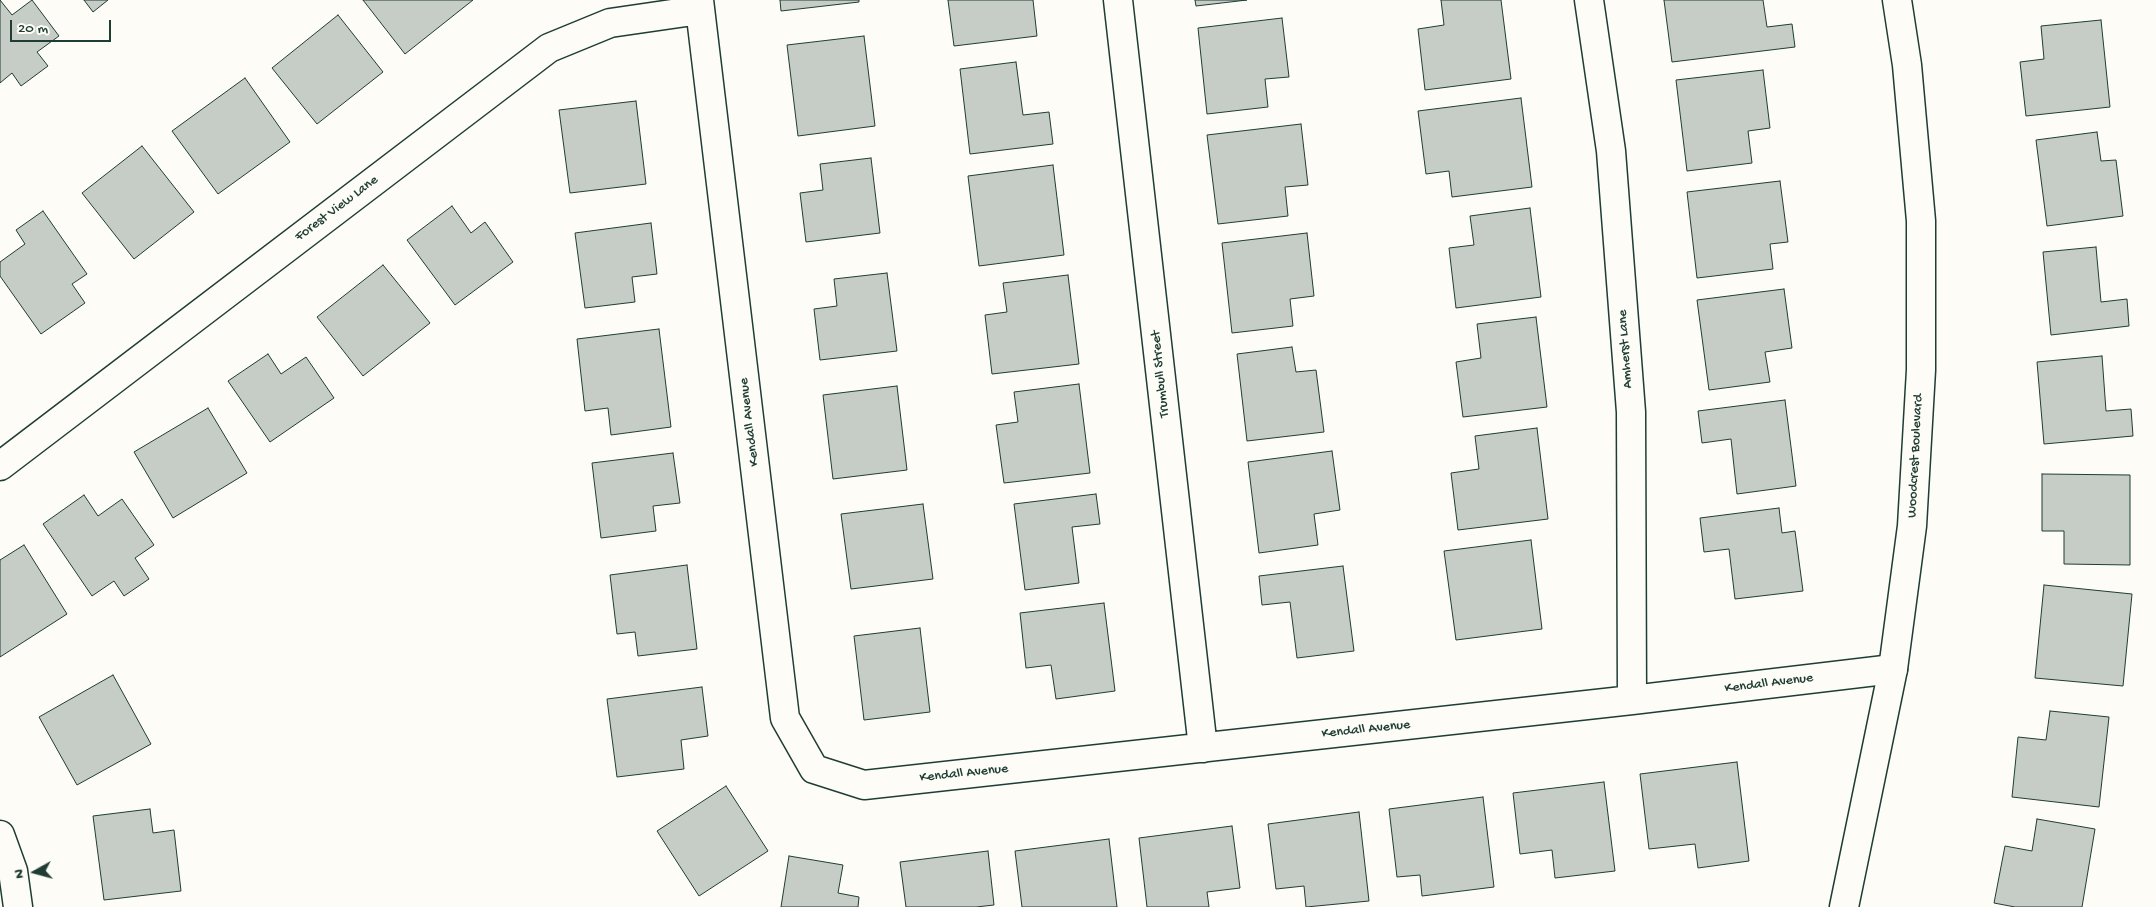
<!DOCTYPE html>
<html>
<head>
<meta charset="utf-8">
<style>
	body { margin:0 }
	#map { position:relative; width:2156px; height:907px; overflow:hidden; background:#fdfcf7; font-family:"Gochi Hand",sans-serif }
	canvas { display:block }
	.north { position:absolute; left:10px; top:847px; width:50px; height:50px; -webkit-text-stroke:4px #fdfcf7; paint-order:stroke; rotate:263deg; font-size:14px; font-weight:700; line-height:20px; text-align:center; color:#1f3d34 }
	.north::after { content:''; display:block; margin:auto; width:18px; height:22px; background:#1f3d34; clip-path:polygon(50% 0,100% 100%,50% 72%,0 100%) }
	.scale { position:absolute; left:10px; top:20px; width:101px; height:22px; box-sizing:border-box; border:2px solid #1f3d34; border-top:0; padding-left:6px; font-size:15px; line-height:18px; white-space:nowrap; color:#1f3d34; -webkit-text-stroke:4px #fdfcf7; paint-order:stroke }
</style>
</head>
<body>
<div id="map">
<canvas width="2156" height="907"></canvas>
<div class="north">N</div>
<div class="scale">20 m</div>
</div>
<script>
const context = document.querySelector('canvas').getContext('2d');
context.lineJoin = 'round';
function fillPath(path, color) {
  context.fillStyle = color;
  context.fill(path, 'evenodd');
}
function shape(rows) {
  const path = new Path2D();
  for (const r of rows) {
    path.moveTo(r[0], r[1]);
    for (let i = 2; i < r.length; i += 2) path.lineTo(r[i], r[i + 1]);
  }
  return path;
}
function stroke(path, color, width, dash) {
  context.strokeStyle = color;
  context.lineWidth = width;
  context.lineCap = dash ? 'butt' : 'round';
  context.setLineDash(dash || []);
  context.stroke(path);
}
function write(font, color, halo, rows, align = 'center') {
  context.font = font + ' "Gochi Hand",sans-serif';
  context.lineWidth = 5;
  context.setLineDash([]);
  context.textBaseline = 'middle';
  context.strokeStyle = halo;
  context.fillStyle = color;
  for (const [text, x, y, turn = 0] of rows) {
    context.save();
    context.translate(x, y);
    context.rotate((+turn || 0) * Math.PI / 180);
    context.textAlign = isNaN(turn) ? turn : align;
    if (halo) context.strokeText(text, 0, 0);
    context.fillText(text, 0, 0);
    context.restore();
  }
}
const building = shape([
	[0,0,12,15,32,0,59,36,37,52,48,66,21,86,12,73,0,83,0,0],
	[84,0,108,0,93,12,84,0],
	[363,0,473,0,405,54,363,0],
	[780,0,859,0,859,2,781,11,780,0],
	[948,0,1033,0,1037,36,954,46,948,0],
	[1195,0,1247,0,1196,6,1195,0],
	[1441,0,1501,0,1511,79,1425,90,1418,29,1444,25,1441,0],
	[1664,0,1763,0,1767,27,1792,24,1795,47,1672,62,1664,0],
	[338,15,383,72,317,124,272,68,338,15],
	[1282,18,1289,77,1265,79,1268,107,1207,114,1198,28,1282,18],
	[2101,20,2110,107,2026,116,2020,62,2044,59,2041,26,2101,20],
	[864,36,875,126,798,136,787,45,864,36],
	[1016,62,1023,115,1049,112,1053,144,970,154,960,69,1016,62],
	[1763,70,1770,128,1748,131,1752,163,1687,171,1676,80,1763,70],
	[245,78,290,142,218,194,172,131,245,78],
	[1521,98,1532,187,1452,197,1449,171,1426,174,1418,111,1521,98],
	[636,101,646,184,570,193,559,110,636,101],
	[1301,124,1308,185,1285,187,1288,216,1218,224,1207,135,1301,124],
	[2097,132,2101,161,2116,160,2123,216,2047,226,2036,140,2097,132],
	[142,146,194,212,134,259,82,193,142,146],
	[871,158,880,233,806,242,800,193,823,190,820,164,871,158],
	[1053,165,1064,255,979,266,968,176,1053,165],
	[1780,181,1788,242,1770,244,1773,269,1697,278,1687,192,1780,181],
	[452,206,471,233,485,222,513,262,455,305,407,240,452,206],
	[1530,208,1541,297,1456,308,1449,248,1474,245,1470,216,1530,208],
	[43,211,87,274,72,284,85,303,41,334,0,276,0,262,25,244,16,230,43,211],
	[651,223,657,274,632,277,635,302,585,308,575,233,651,223],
	[1307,233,1314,296,1290,299,1293,326,1232,333,1222,243,1307,233],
	[2096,247,2101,302,2127,299,2129,326,2051,335,2043,252,2096,247],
	[383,265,430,323,363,376,317,317,383,265],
	[887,273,897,351,820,360,814,309,837,306,834,279,887,273],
	[1068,275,1079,364,992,374,985,315,1007,312,1003,283,1068,275],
	[1784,289,1792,348,1765,352,1770,382,1709,390,1697,300,1784,289],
	[1536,317,1547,407,1463,417,1456,362,1481,358,1477,324,1536,317],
	[659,329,671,427,611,435,608,408,585,411,577,339,659,329],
	[1292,347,1296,372,1316,370,1324,432,1247,441,1237,354,1292,347],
	[268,354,281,374,306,357,334,398,270,442,228,381,268,354],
	[2102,356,2106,411,2131,409,2133,436,2044,444,2037,362,2102,356],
	[1079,384,1090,473,1004,483,996,425,1018,422,1014,392,1079,384],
	[897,386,907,470,833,479,823,395,897,386],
	[1785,400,1796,486,1737,494,1731,439,1702,443,1698,411,1785,400],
	[208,408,247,473,173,518,134,452,208,408],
	[1537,428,1548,519,1458,530,1451,473,1479,469,1475,436,1537,428],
	[1332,451,1340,510,1314,514,1318,545,1259,553,1248,462,1332,451],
	[673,453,680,503,653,506,656,531,601,538,592,463,673,453],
	[2042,474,2130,475,2130,565,2064,564,2064,531,2042,531,2042,474],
	[1096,494,1100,524,1072,527,1079,583,1025,590,1014,504,1096,494],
	[84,495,98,516,122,499,154,545,135,558,149,579,124,596,114,581,92,596,43,524,84,495],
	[923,504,933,579,851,589,841,514,923,504],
	[1779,508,1782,533,1795,531,1803,591,1735,599,1729,549,1704,552,1700,518,1779,508],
	[1531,540,1542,629,1456,640,1444,551,1531,540],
	[24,545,67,614,0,657,0,560,24,545],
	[687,565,697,649,638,656,635,632,617,634,610,575,687,565],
	[1343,566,1354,651,1297,658,1290,602,1262,605,1259,576,1343,566],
	[2044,585,2132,594,2123,686,2035,678,2044,585],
	[1104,603,1115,691,1056,699,1051,665,1026,668,1020,613,1104,603],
	[920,628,930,712,864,720,854,636,920,628],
	[113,675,151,744,77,785,39,717,113,675],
	[702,687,708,736,681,740,684,769,617,777,607,699,702,687],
	[2050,711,2109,717,2099,807,2012,797,2018,737,2046,740,2050,711],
	[1737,762,1749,861,1698,868,1695,844,1649,849,1640,774,1737,762],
	[1604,782,1615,871,1555,878,1552,850,1520,854,1513,793,1604,782],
	[726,786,768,851,699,896,657,831,726,786],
	[1483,797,1494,887,1422,896,1420,875,1397,877,1389,809,1483,797],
	[150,809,153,833,174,830,181,891,104,900,93,816,150,809],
	[1359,812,1369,901,1306,907,1304,886,1276,889,1268,824,1359,812],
	[2037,819,2095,829,2082,907,2015,907,1994,903,2005,846,2032,851,2037,819],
	[1232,826,1240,888,1207,892,1209,907,1147,907,1139,838,1232,826],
	[1109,839,1117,907,1022,907,1015,851,1109,839],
	[988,851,994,905,976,907,906,907,900,862,988,851],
	[789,856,843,865,838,893,859,897,858,907,781,907,789,856]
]);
const minor = shape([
	[699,0,785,718,814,769,864,785,1632,700,1893,669],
	[1118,0,1203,748],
	[1589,0,1611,151,1631,412,1632,700],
	[0,466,549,48,610,23,700,10],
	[0,835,13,871,18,907]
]);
const tertiary = shape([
	[1844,907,1893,669,1912,526,1921,370,1921,221,1907,65,1897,0]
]);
const streetNames = [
	["Forest View Lane",337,209,-37],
	["Amherst Lane",1626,349,-94],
	["Trumbull Street",1161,374,-96],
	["Kendall Avenue",750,422,-97],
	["Woodcrest Boulevard",1916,456,-87],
	["Kendall Avenue",1769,684,-7],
	["Kendall Avenue",1366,730,-6],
	["Kendall Avenue",964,774,-6]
];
fillPath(building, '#c6cdc7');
stroke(building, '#1f3d34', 1);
stroke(minor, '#1f3d34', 31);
stroke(tertiary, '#1f3d34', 31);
stroke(minor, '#fdfcf7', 28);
stroke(tertiary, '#fdfcf7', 28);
write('14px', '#1f3d34', '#fdfcf7', streetNames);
</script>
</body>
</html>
